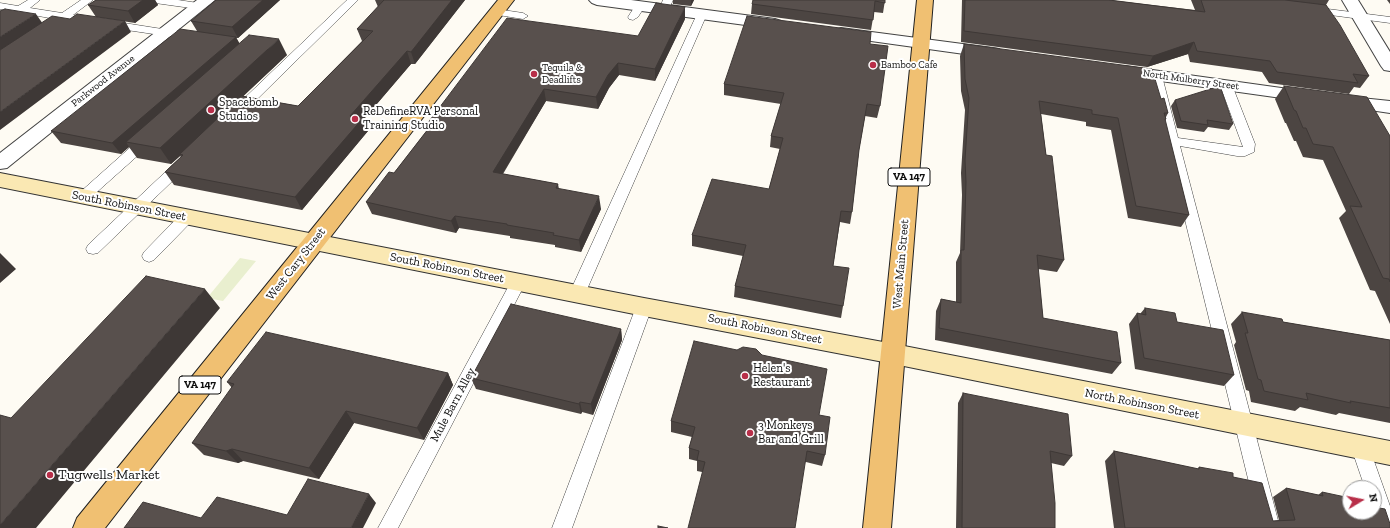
<!DOCTYPE html>
<html>
<head>
<meta charset="utf-8">
<style>
	body { margin:0 }
	#map { position:relative; width:1390px; height:528px; overflow:hidden; background:#fefbf3; font-family:"Zilla Slab",serif }
	canvas { display:block }
	.north { position:absolute; left:1342px; top:480px; width:40px; height:40px; box-sizing:border-box; background:#fff; border:1px solid #9f9f9f; border-radius:50%; rotate:80deg; font-size:11px; font-weight:700; line-height:16px; text-align:center; color:#101010 }
	.north::after { content:''; display:block; margin:auto; width:14px; height:18px; background:#b82f49; clip-path:polygon(50% 0,100% 100%,50% 72%,0 100%) }
</style>
</head>
<body>
<div id="map">
<canvas width="1390" height="528"></canvas>
<div class="north">N</div>
</div>
<script>
const context = document.querySelector('canvas').getContext('2d');
context.lineJoin = 'round';
function fillPath(path, color) {
  context.fillStyle = color;
  context.fill(path, 'evenodd');
}
function shape(rows) {
  const path = new Path2D();
  for (const r of rows) {
    path.moveTo(r[0], r[1]);
    for (let i = 2; i < r.length; i += 2) path.lineTo(r[i], r[i + 1]);
  }
  return path;
}
function stroke(path, color, width, dash) {
  context.strokeStyle = color;
  context.lineWidth = width;
  context.lineCap = dash ? 'butt' : 'round';
  context.setLineDash(dash || []);
  context.stroke(path);
}
function write(font, color, halo, rows, align = 'center') {
  context.font = font + ' "Zilla Slab",serif';
  context.lineWidth = 4;
  context.setLineDash([]);
  context.textBaseline = 'middle';
  context.strokeStyle = halo;
  context.fillStyle = color;
  for (const [text, x, y, turn = 0] of rows) {
    context.save();
    context.translate(x, y);
    context.rotate((+turn || 0) * Math.PI / 180);
    context.textAlign = isNaN(turn) ? turn : align;
    if (halo) context.strokeText(text, 0, 0);
    context.fillText(text, 0, 0);
    context.restore();
  }
}
const pitch = shape([
	[240,258,256,261,223,301,207,298]
]);
const lane = shape([
	[28,0,40,0,30,8,62,13,81,0,93,0,73,15,194,34,200,37,194,40,66,21,57,25,52,22,55,19,22,13,0,25,0,17,10,11,0,9,0,3,18,6,28,0],
	[150,0,178,0,198,3,203,6,198,9,155,3,150,0],
	[347,0,358,0,241,115,233,115,231,112,233,109,347,0],
	[663,0,673,0,668,11,664,12,659,9,663,0],
	[640,3,645,6,638,17,633,20,629,19,628,17,635,6,640,3],
	[1312,7,1390,17,1390,23,1308,12,1307,10,1308,8,1312,7],
	[496,9,523,13,528,16,523,19,492,14,491,12,492,10,496,9],
	[702,11,707,14,585,294,582,298,577,300,572,298,569,294,697,14,702,11],
	[1156,72,1160,74,1162,76,1178,138,1243,147,1220,85,1222,82,1226,81,1230,82,1232,85,1255,144,1254,152,1245,156,1237,156,1180,146,1280,528,1260,528,1150,76,1152,74,1156,72],
	[148,135,153,136,154,139,153,142,88,200,83,202,78,200,76,197,78,194,143,136,148,135],
	[183,159,188,160,190,163,188,166,98,253,93,254,88,253,86,249,88,245,178,160,183,159],
	[187,212,192,213,194,217,192,221,154,260,149,262,144,260,142,256,144,252,182,213,187,212],
	[518,276,523,278,526,282,398,528,378,528,513,278,518,276],
	[644,301,650,303,652,307,572,528,552,528,636,307,638,303,644,301],
	[1360,439,1366,441,1369,447,1390,506,1390,528,1378,528,1373,512,1374,488,1365,488,1351,447,1354,441,1360,439]
]);
const street = shape([
	[197,0,215,0,7,168,0,169,0,153,197,0],
	[589,0,631,0,775,19,781,21,783,24,781,27,775,29,597,5,592,3,589,0],
	[1342,0,1358,0,1390,52,1390,71,1384,70,1381,66,1342,0],
	[841,28,993,48,999,49,1001,53,999,57,993,58,835,36,833,33,835,30,841,28],
	[1124,66,1310,92,1316,93,1319,97,1316,101,1310,102,1118,75,1115,71,1118,67,1124,66],
	[1342,96,1390,101,1390,113,1336,105,1333,101,1336,97,1342,96]
]);
const secondary = shape([
	[0,173,644,298,894,344,1390,441,1390,465,894,364,644,316,0,187,0,173]
]);
const primary = shape([
	[498,0,514,0,105,528,73,528,77,518,498,0],
	[917,0,933,0,891,528,863,528,917,0]
]);
const wall = shape([
	[96,0,155,0,158,5,135,23,96,17,88,5],
	[216,0,280,0,238,38,236,38,239,43,287,55,243,96,298,106,362,41,357,29,378,7,375,0,465,0,415,64,411,64,364,119,368,131,302,210,174,185,165,172,181,157,180,156,171,164,137,158,129,147,121,154,61,143,51,131,197,31,191,21],
	[673,0,694,0,691,6,673,4],
	[885,0,883,13,874,12,871,30,751,14,752,4],
	[962,0,1109,0,1195,10,1191,0,1329,0,1326,5,1369,76,1360,88,1354,87,1349,94,1269,83,1262,72,1190,62,1188,54,1147,67,961,42],
	[1387,0,1390,0,1390,4],
	[685,19,655,81,619,75,609,88,598,109,546,101,503,174,558,184,559,189,601,209,581,252,555,247,555,245,510,238,510,236,459,228,456,233,372,214,366,202,394,173,429,128,427,124,638,36],
	[870,44,880,106,877,118,865,116,859,150,852,212,850,224,840,222,833,266,843,306,841,318,734,297,735,286,743,256,692,246,692,235,769,189,780,149,770,147,771,136,781,104,724,95,724,84],
	[964,44,1161,99,1168,113,1166,117,1166,119,1165,121,1189,215,1181,227,1128,218,1111,130,1086,126,1086,122,1041,114,1046,155,1064,260,1057,272,1038,269,1043,318,1121,363,1112,374,935,340,936,311,941,299,956,302,956,262,960,253,962,195,961,173,965,110,961,91,960,56],
	[1284,86,1390,136,1390,324,1375,291,1370,290,1339,218,1346,211,1323,160,1303,157,1296,141,1294,141,1286,123,1285,123,1275,99],
	[1175,100,1233,124,1229,130,1208,127,1204,132,1177,128,1171,106],
	[1145,308,1177,322,1234,375,1224,386,1135,369,1129,324,1137,313,1140,314],
	[1242,312,1283,322,1390,340,1390,423,1339,413,1336,415,1300,407,1295,411,1251,402,1249,391,1246,390,1234,345,1236,342,1231,324],
	[621,329,622,340,593,415,582,412,581,414,476,389,471,378],
	[448,373,453,385,424,440,354,423,319,479,243,461,238,463,204,455,192,443,232,388,227,382],
	[963,393,1072,456,1064,466,1051,463,1055,528,956,528,958,403],
	[819,415,825,455,822,466,806,462,702,472,697,471,697,461,689,459,689,448,692,437,671,432,671,421],
	[1114,451,1198,469,1199,467,1233,477,1273,521,1279,520,1273,497,1286,488,1318,495,1322,492,1390,528,1114,528,1105,461]
]);
const shadedWall = shape([
	[143,0,155,0,158,5,135,23,128,11],
	[263,0,280,0,238,38,232,27],
	[452,0,465,0,415,64,411,52],
	[691,0,694,0,691,6],
	[685,7,685,19,655,81,655,69],
	[36,14,43,24,0,53,0,37],
	[125,21,131,32,0,130,0,112],
	[236,37,242,48,126,142,129,147,121,154,112,143],
	[279,39,287,55,181,155,180,154,180,156,171,164,160,148],
	[1194,42,1188,54,1147,67,1153,56],
	[407,51,411,64,364,119,368,131,302,210,295,197,350,116],
	[618,63,619,75,609,88,598,109,596,97,608,75],
	[544,89,546,101,496,184,493,172],
	[599,196,601,209,581,252,579,240],
	[455,216,459,228,456,233,451,221],
	[0,253,16,269,0,283],
	[205,289,220,308,36,528,0,528,0,525],
	[621,329,622,340,593,415,591,404],
	[448,373,453,385,424,440,417,428],
	[580,402,582,412,581,414,579,404],
	[346,411,354,423,319,479,309,468],
	[232,449,243,461,238,463,226,451],
	[369,494,376,503,363,528,351,528]
]);
const building = shape([
	[96,0,143,0,128,11,88,5,96,0],
	[216,0,263,0,232,27,191,21,216,0],
	[384,0,452,0,411,52,407,51,350,116,363,118,295,197,165,172,183,155,180,154,241,96,298,106,373,31,357,29,384,0],
	[753,0,885,0,885,3,875,1,873,20,752,4,753,0],
	[965,0,1109,0,1205,12,1201,0,1285,0,1326,5,1340,25,1369,76,1353,74,1358,83,1277,72,1270,61,1197,51,1194,42,1153,56,964,31,965,0],
	[656,3,685,7,655,69,618,63,608,75,596,97,544,89,493,172,558,184,556,188,599,196,579,240,553,235,554,233,507,225,507,224,455,216,451,221,366,202,389,172,394,173,432,124,427,124,507,18,638,36,656,3],
	[5,9,36,14,0,37,0,11,5,9],
	[77,14,125,21,0,112,0,50,52,16,70,19,77,14],
	[747,16,871,32,870,44,888,46,880,106,867,104,859,150,852,212,841,211,833,266,849,268,843,306,735,286,746,245,692,235,712,179,769,189,783,138,771,136,784,93,724,84,747,16],
	[180,29,236,37,112,143,51,131,180,29],
	[249,35,279,39,160,148,126,142,249,35],
	[964,44,1152,69,1161,99,1164,98,1168,113,1164,113,1166,119,1165,119,1189,215,1136,206,1118,118,1092,114,1092,110,1039,101,1046,155,1052,156,1064,260,1037,255,1043,318,1117,332,1121,363,939,328,941,299,961,303,961,250,964,250,966,182,965,160,969,98,965,79,964,44],
	[1220,86,1233,124,1207,120,1208,125,1181,121,1175,100,1220,86],
	[1284,86,1367,97,1390,136,1390,282,1389,279,1383,278,1350,206,1362,207,1333,147,1313,144,1306,128,1303,128,1296,111,1294,110,1284,86],
	[146,276,205,289,0,525,0,415,11,418,146,276],
	[511,304,621,329,591,404,580,402,579,404,471,378,511,304],
	[1145,308,1175,313,1177,322,1223,330,1234,375,1144,358,1137,313,1146,315,1145,308],
	[1242,312,1282,319,1283,322,1390,340,1390,408,1350,401,1351,403,1306,393,1308,400,1264,391,1261,380,1258,379,1245,333,1248,333,1242,312],
	[266,332,448,373,417,428,346,411,309,468,232,449,226,451,192,443,234,384,227,382,266,332],
	[694,341,737,350,743,347,756,349,762,355,827,369,819,415,830,417,825,455,807,451,795,528,688,528,705,462,697,460,699,451,689,448,695,427,671,421,694,341],
	[963,393,1068,414,1072,456,1050,451,1055,503,1055,528,962,528,963,393],
	[1114,451,1199,469,1199,467,1233,473,1233,477,1262,483,1273,521,1295,520,1286,488,1323,496,1322,492,1350,498,1350,512,1374,512,1374,507,1385,509,1390,524,1390,528,1125,528,1114,451],
	[308,479,369,494,351,528,124,528,143,502,201,518,217,497,287,515,308,479],
	[658,526,668,528,658,528,658,526]
]);
const markers = [
	[873,65,4,"#b82f49"],
	[534,74,4,"#b82f49"],
	[211,110,4,"#b82f49"],
	[355,119,4,"#b82f49"],
	[745,376,4,"#b82f49"],
	[750,433,4,"#b82f49"],
	[50,475,4,"#b82f49"]
];
const farPoinames = [
	["Bamboo Cafe",881,65],
	["Tequila &",542,68],
	["Deadlifts",542,80]
];
const farStreetnames = [
	["North Mulberry Street",1191,80,8],
	["Parkwood Avenue",103,81,-38]
];
const shields = [
	[909,177,42],
	[200,385,42]
];
const shieldNames = [
	["VA 147",909,177],
	["VA 147",200,385]
];
const poiNames = [
	["Spacebomb",219,103],
	["Studios",219,117],
	["ReDefineRVA Personal",363,112],
	["Training Studio",363,126],
	["Helen's",753,369],
	["Restaurant",753,383],
	["3 Monkeys",758,426],
	["Bar and Grill",758,440]
];
const streetNames = [
	["South Robinson Street",129,206,11],
	["West Cary Street",296,264,-52],
	["West Main Street",901,264,-85],
	["South Robinson Street",447,268,11],
	["South Robinson Street",765,329,11],
	["North Robinson Street",1142,404,11],
	["Mule Barn Alley",453,405,-62]
];
const nearPoinames = [
	["Tugwells Market",58,475]
];
fillPath(pitch, '#e9efcf');
stroke(lane, '#434343', 1);
stroke(street, '#434343', 2);
stroke(secondary, '#323232', 2);
stroke(primary, '#212121', 2);
fillPath(lane, '#fff');
fillPath(street, '#fff');
fillPath(secondary, '#fae8b3');
fillPath(primary, '#f0c072');
fillPath(wall, '#4c4542');
fillPath(shadedWall, '#3e3836');
fillPath(building, '#58504d');
stroke(building, '#3e3836', 1);
for (const [x, y, r, color] of markers) {
  const dot = new Path2D();
  dot.arc(x, y, r, 0, 2 * Math.PI);
  context.fillStyle = color;
  context.fill(dot);
  stroke(dot, '#fff', 1.5);
}
write('10px', '#101010', '#fff', farPoinames, 'left');
write('10px', '#101010', '#fff', farStreetnames);
for (const [x, y, w] of shields) {
  const box = new Path2D();
  box.roundRect(x - w / 2, y - 9, w, 18, 3);
  context.fillStyle = '#fff';
  context.fill(box);
  stroke(box, '#101010', 1);
}
write('bold 11px', '#101010', null, shieldNames);
write('12px', '#101010', '#fff', poiNames, 'left');
write('12px', '#101010', '#fff', streetNames);
write('14px', '#101010', '#fff', nearPoinames, 'left');
</script>
</body>
</html>
